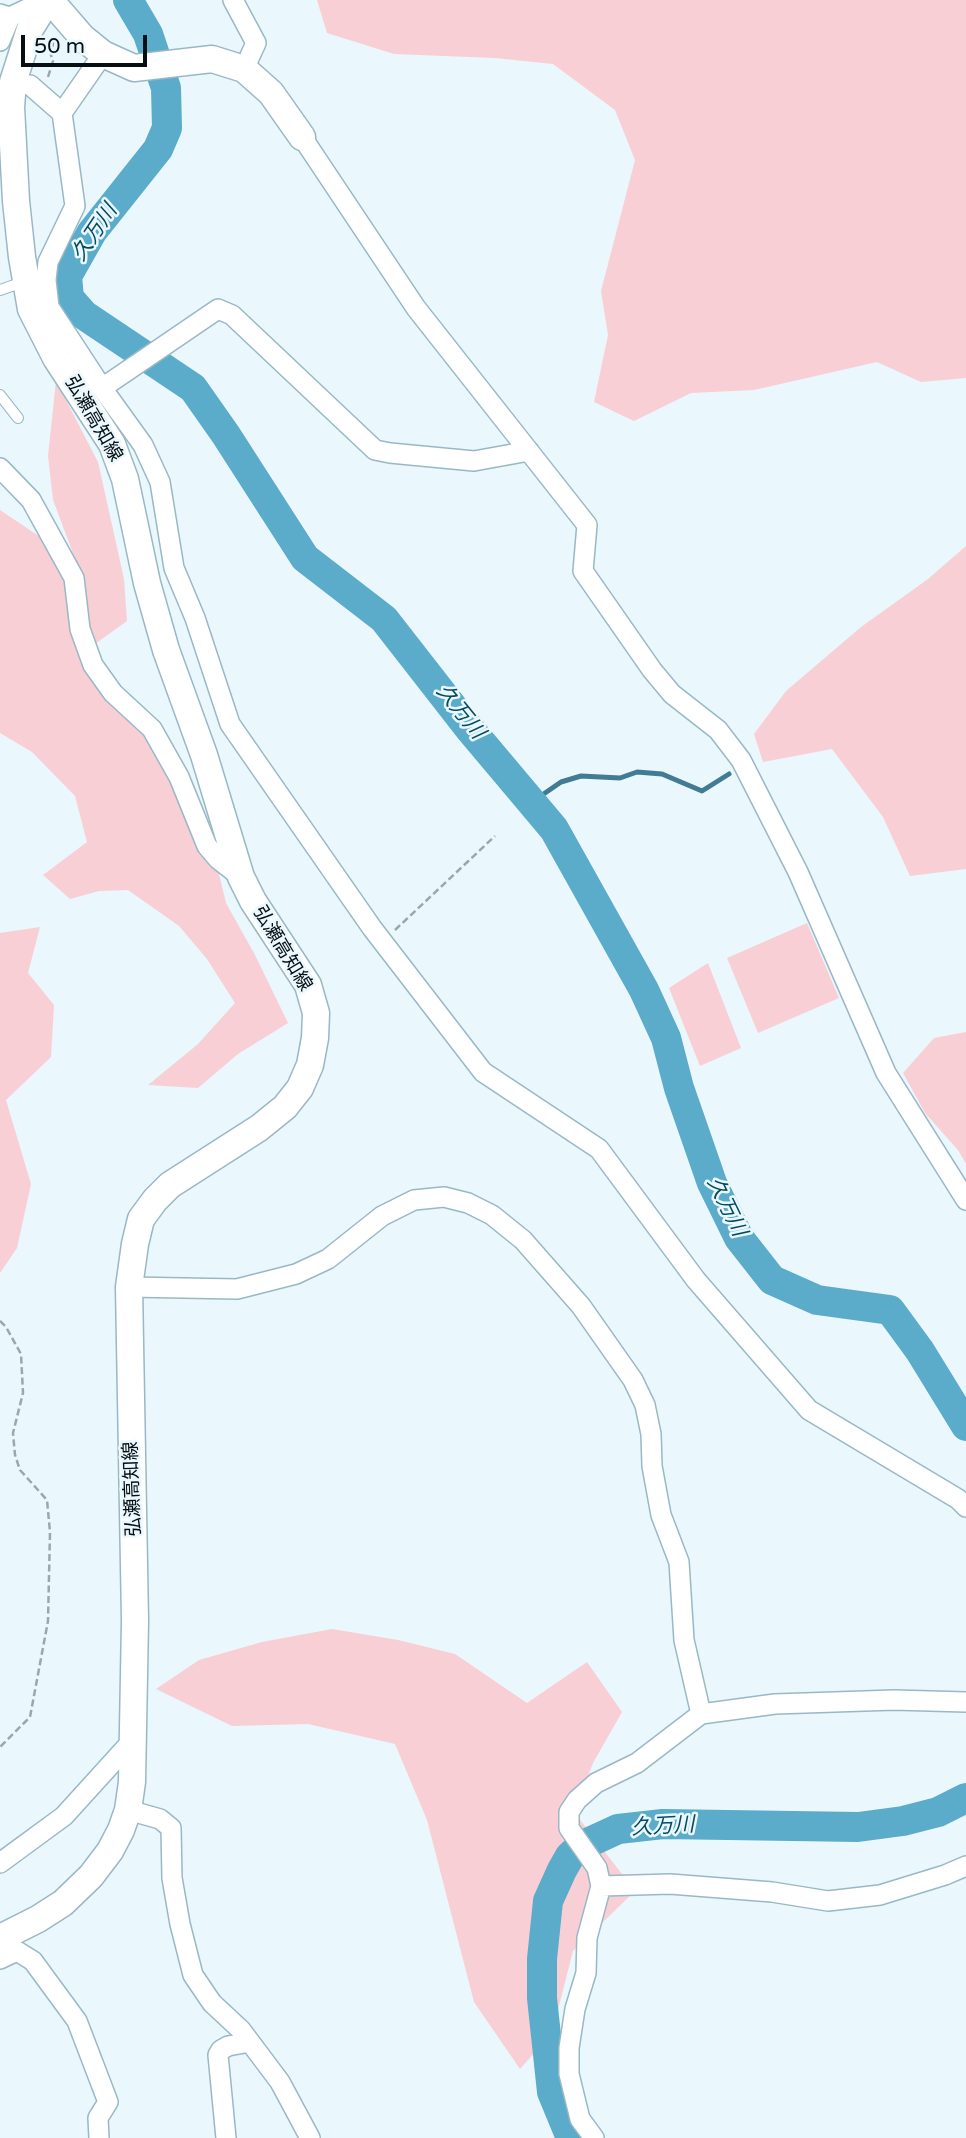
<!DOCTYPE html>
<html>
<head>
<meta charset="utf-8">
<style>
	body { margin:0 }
	#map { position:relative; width:966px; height:2138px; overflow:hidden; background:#eaf7fc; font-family:"Varela Round",sans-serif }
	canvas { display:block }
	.scale { position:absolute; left:21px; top:35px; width:126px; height:32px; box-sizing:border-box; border:4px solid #050f14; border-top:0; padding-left:9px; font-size:21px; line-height:24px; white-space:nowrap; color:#050f14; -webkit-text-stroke:5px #eaf7fc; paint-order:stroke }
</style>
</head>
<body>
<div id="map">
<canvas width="966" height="2138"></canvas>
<div class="scale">50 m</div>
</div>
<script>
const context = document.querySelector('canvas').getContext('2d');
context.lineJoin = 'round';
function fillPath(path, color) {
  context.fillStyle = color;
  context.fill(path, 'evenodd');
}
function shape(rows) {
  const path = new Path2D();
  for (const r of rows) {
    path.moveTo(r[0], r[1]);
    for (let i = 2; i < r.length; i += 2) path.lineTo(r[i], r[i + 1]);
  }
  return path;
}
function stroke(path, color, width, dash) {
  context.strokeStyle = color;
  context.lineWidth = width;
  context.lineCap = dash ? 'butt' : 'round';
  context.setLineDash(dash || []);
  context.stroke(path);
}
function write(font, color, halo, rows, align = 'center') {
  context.font = font + ' "Varela Round","Noto Sans JP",sans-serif';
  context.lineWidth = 5;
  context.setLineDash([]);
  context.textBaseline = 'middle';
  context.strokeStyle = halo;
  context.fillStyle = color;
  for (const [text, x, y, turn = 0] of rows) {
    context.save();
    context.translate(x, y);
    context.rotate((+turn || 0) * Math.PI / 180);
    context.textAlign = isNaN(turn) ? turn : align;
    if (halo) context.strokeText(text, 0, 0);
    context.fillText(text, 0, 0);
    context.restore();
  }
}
const green = shape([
	[317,0,966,0,966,378,921,382,877,362,754,390,691,393,634,421,594,402,608,335,601,291,635,160,615,110,553,64,495,58,394,54,327,33],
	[56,381,98,462,124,579,127,621,88,649,150,736,212,845,226,903,255,955,288,1023,238,1054,198,1088,148,1085,198,1044,235,1003,207,959,179,926,128,890,99,891,70,899,43,875,87,842,75,796,32,752,0,733,0,510,76,561,53,500,48,456],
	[966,546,966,869,910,876,883,817,832,749,763,762,754,734,786,691,861,627,928,579],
	[807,923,839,998,758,1033,727,958],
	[40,927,28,973,54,1005,51,1057,6,1100,31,1184,17,1248,0,1273,0,933],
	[708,963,741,1048,700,1066,669,988],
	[966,1032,966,1164,958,1150,925,1113,903,1073,934,1038],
	[332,1629,398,1640,455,1654,527,1703,587,1662,622,1712,593,1763,574,1812,635,1891,573,1951,552,2033,520,2069,474,2002,427,1820,395,1744,308,1724,232,1726,156,1689,199,1660,262,1642]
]);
const stream = shape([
	[532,802,561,782,581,776,620,778,637,772,662,774,702,791,729,774]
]);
const river = shape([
	[128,0,148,34,166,88,167,128,158,149,92,232,67,276,69,298,84,315,193,388,226,435,305,558,384,619,469,728,554,829,644,990,666,1038,679,1088,712,1183,739,1238,772,1280,817,1300,890,1310,920,1351,966,1426],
	[571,2138,552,2092,542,1998,542,1959,548,1901,562,1870,570,1856,581,1846,618,1829,663,1824,858,1827,903,1821,938,1812,966,1798]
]);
const path = shape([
	[48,77,53,61,51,55,54,37],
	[395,930,495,836],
	[0,1321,6,1327,21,1354,23,1393,13,1433,15,1455,20,1470,47,1500,50,1532,48,1621,30,1717,0,1747]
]);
const lane = shape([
	[0,290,26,281],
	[0,395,18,418]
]);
const street = shape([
	[233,0,256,43,244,69],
	[0,14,10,17,46,0],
	[0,41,10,17],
	[103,54,62,113,75,206,48,262,46,280,49,307,102,388,143,445,160,482,174,568,195,618,230,724,372,928,483,1072,599,1149,696,1280,809,1410,958,1499,966,1507],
	[30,85,62,113],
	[302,137,416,308,587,525,583,571,652,670,672,694,718,730,741,760,798,872,886,1073,966,1200],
	[102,388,218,309,232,315,375,450,390,453,474,461,529,451],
	[0,468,31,500,74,578,80,629,93,665,113,693,152,729,179,777,207,846,218,859,241,877],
	[129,1287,237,1289,296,1274,328,1259,382,1216,414,1200,444,1197,468,1203,492,1215,523,1240,581,1306,633,1380,645,1405,651,1434,652,1466,661,1515,679,1562,684,1640,701,1714],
	[128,1810,160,1819,171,1828,172,1878,180,1924,193,1975,212,2003,241,2030,280,2082,310,2138],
	[0,1863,64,1816,133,1740],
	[601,1886,670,1884,772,1892,828,1901,880,1895,945,1875,966,1866],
	[0,1959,17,1951,33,1961,77,2021,108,2102,98,2118,99,2138],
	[226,2138,218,2055,221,2050,228,2046,250,2042],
	[594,2138,580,2119,569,2074,569,2048,575,2009,586,1973,587,1938,601,1886,597,1868,569,1828,569,1812,577,1800,596,1783,637,1763,701,1714,775,1704,894,1700,966,1702]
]);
const secondary = shape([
	[50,0,82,37,103,54,134,68,212,59,244,69,271,93,302,137],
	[0,1938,38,1919,63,1903,91,1876,110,1851,121,1830,128,1810,132,1782,135,1621,129,1287,135,1244,141,1219,155,1200,170,1185,259,1128,285,1107,300,1088,310,1065,315,1038,316,1013,308,985,253,901,241,877,204,755,166,650,147,583,125,479,112,444,56,358,31,309,22,257,16,201,11,107,13,82,30,29,48,0]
]);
const streetNames = [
	["弘瀬高知線",93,419,60],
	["弘瀬高知線",282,949,59],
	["弘瀬高知線",133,1489,-92]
];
const waterNames = [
	["久万川",95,233,-56],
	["久万川",460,712,51],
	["久万川",726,1207,64],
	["久万川",663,1827,-3]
];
fillPath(green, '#f8cfd5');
stroke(stream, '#417c94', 5);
stroke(river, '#5babcb', 30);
stroke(lane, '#99b8c6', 12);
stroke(street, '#99b8c6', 22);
stroke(secondary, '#99b8c6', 29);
stroke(path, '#9ba7ac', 2.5, [7, 3.5]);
stroke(lane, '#fff', 10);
stroke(street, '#fff', 19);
stroke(secondary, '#fff', 26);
write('19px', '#050f14', '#eaf7fc', streetNames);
write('italic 21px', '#034b62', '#eaf7fc', waterNames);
</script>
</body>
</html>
